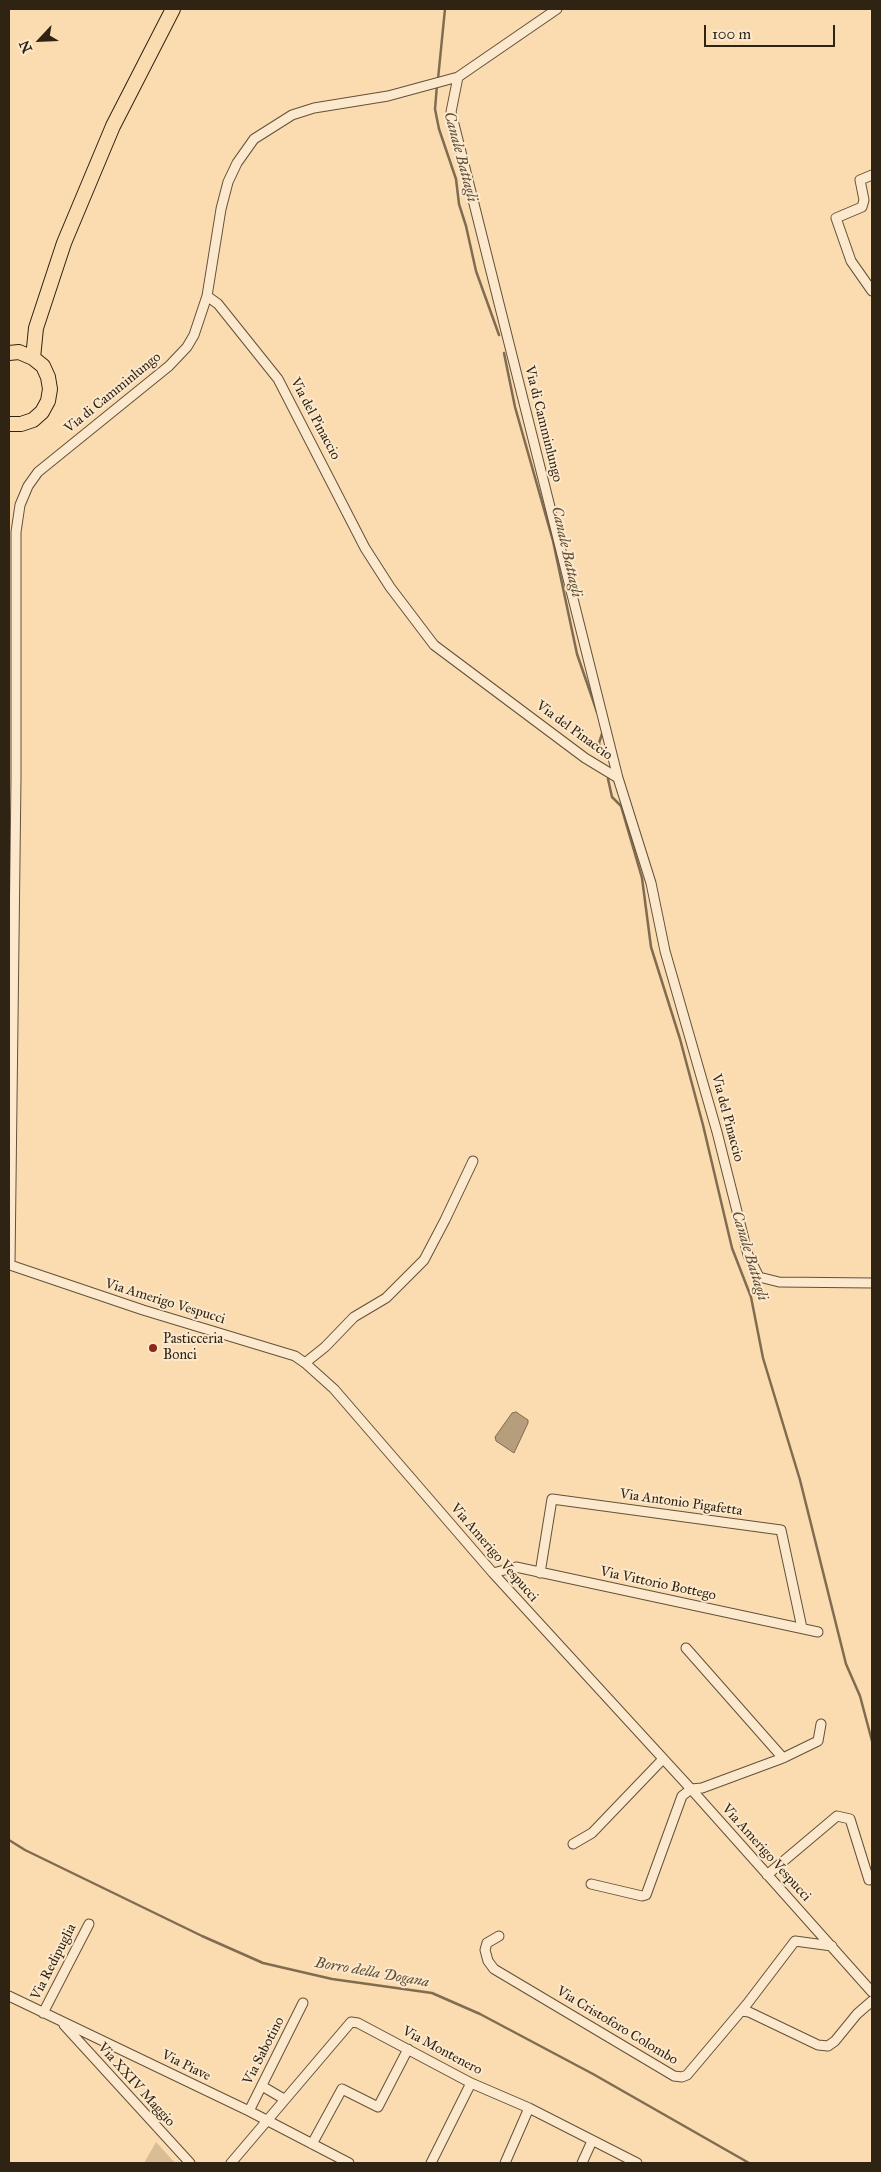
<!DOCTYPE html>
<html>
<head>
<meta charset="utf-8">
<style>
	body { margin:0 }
	#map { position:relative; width:881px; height:2172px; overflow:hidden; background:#fbdcb0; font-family:"IM FELL Great Primer",serif }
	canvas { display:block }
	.frame { position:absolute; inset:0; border:10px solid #2f2313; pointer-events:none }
	.north { position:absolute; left:15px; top:15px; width:50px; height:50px; -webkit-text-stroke:4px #fce8cc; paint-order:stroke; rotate:245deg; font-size:14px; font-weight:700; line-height:20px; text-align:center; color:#2f2313 }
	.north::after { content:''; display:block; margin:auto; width:18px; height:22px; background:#2f2313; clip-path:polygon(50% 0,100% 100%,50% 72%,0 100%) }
	.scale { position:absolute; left:704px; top:25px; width:131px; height:22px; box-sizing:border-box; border:2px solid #2f2313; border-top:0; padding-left:6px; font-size:15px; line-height:18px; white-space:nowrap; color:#2f2313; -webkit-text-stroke:4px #fce8cc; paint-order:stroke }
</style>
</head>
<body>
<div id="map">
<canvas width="881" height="2172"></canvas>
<div class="frame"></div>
<div class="north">N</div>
<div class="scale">100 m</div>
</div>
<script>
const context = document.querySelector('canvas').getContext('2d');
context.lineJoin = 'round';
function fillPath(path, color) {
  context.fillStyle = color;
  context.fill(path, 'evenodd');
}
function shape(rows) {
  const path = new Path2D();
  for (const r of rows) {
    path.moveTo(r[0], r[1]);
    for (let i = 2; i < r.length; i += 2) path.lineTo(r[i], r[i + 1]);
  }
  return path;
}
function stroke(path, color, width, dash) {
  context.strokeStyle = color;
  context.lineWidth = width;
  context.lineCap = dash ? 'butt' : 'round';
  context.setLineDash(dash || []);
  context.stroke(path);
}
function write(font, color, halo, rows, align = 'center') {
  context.font = font + ' "IM FELL Great Primer",serif';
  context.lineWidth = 4;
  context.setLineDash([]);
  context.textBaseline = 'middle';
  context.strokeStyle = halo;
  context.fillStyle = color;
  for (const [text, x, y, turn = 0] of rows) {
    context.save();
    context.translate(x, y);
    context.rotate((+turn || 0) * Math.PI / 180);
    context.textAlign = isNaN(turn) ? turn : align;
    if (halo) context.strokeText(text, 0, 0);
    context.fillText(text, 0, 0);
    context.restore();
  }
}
const green = shape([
	[156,2142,175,2163,144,2163]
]);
const water = shape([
	[516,1412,528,1420,528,1423,514,1453,496,1441,495,1437,512,1413,516,1412]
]);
const stream = shape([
	[438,79,445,9],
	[437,85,435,109,439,129,456,179,459,204,466,226,476,271,499,335],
	[504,353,515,407,553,541,577,654,597,712],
	[602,755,599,743,603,731],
	[608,779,612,797,621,806,642,878,651,947,680,1039,703,1125,732,1248,751,1297,763,1358,800,1480,846,1664,860,1696,872,1741],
	[9,1840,25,1850,202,1936,263,1963,332,1979,432,1993,480,2014,593,2074,749,2163]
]);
const minor = shape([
	[557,9,458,77,388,96,314,108,292,115,254,139,237,163,228,182,221,209,207,296,194,335,187,347,169,366,38,472,28,486,20,505,16,532,16,778,10,1265,143,1310,295,1356,305,1363,334,1389,493,1573,691,1789,872,1992],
	[458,77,451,112,618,778],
	[872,175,860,180,864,200,862,207,836,218,851,261,872,291],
	[207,296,218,304,278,379,365,548,390,587,434,645,585,758,618,778,651,883,665,951,717,1132,748,1255,759,1277,779,1282,872,1283],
	[305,1363,325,1347,354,1317,386,1298,424,1260,445,1220,473,1161],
	[493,1573,516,1567,818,1632],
	[540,1573,552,1499,781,1530,802,1628],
	[686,1648,783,1758],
	[691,1789,702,1788,783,1758,818,1741,821,1724],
	[573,1844,592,1833,662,1760],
	[767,1875,837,1816,850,1819,869,1880],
	[591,1884,642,1896,646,1895,682,1796,691,1789],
	[499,1936,487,1943,485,1950,488,1961,494,1969,674,2076,682,2077,687,2075,747,2004,795,1941,832,1946],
	[9,1996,249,2111,349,2163],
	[741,2011,749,2012,818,2045,828,2046,835,2041,857,2014,872,2001],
	[43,2013,89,1924],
	[64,2025,190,2163],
	[262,2086,284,2099],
	[249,2111,303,2003],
	[312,2144,342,2089,378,2107,408,2049],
	[231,2163,351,2022,358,2023,471,2083,529,2108,637,2163],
	[431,2163,471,2083],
	[505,2163,529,2108],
	[582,2163,592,2141]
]);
const primary = shape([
	[9,353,19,352,33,358,43,366,48,377,50,389,48,401,42,412,33,420,21,424,9,424],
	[33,358,36,328,64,243,113,126,173,9]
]);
const markers = [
	[153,1348,5,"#8f2418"]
];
const streetNames = [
	["Via di Camminlungo",113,393,-39],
	["Via del Pinaccio",315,419,62],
	["Via di Camminlungo",543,424,76],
	["Via del Pinaccio",574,731,36],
	["Via del Pinaccio",727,1118,75],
	["Via Amerigo Vespucci",165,1302,17],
	["Via Antonio Pigafetta",681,1503,8],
	["Via Amerigo Vespucci",494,1553,49],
	["Via Vittorio Bottego",658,1584,12],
	["Via Amerigo Vespucci",766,1853,48],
	["Via Redipuglia",54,1962,-63],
	["Via Cristoforo Colombo",617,2026,31],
	["Via Sabotino",264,2051,-63],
	["Via Montenero",442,2051,28],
	["Via Piave",186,2066,26],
	["Via XXIV Maggio",136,2085,48]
];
const poiNames = [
	["Pasticceria",163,1340],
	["Bonci",163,1356]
];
const waterNames = [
	["Canale Battagli",460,157,75],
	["Canale Battagli",566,552,77],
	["Canale Battagli",749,1256,73],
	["Borro della Dogana",372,1973,10]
];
fillPath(green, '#d8bd95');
fillPath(water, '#b69d7b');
stroke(water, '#806c51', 1);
stroke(stream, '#806c51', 2.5);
stroke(minor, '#62513a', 11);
stroke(primary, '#2f2313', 16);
stroke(minor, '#fce8cc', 9);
stroke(primary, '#fbdcb0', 14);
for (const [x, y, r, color] of markers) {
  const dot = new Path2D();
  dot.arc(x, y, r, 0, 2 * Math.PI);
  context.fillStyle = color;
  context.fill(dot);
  stroke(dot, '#fce8cc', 2);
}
write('14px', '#2f2313', '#fce8cc', streetNames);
write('14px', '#2f2313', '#fce8cc', poiNames, 'left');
write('italic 15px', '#5e4e37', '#fce8cc', waterNames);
</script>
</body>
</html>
